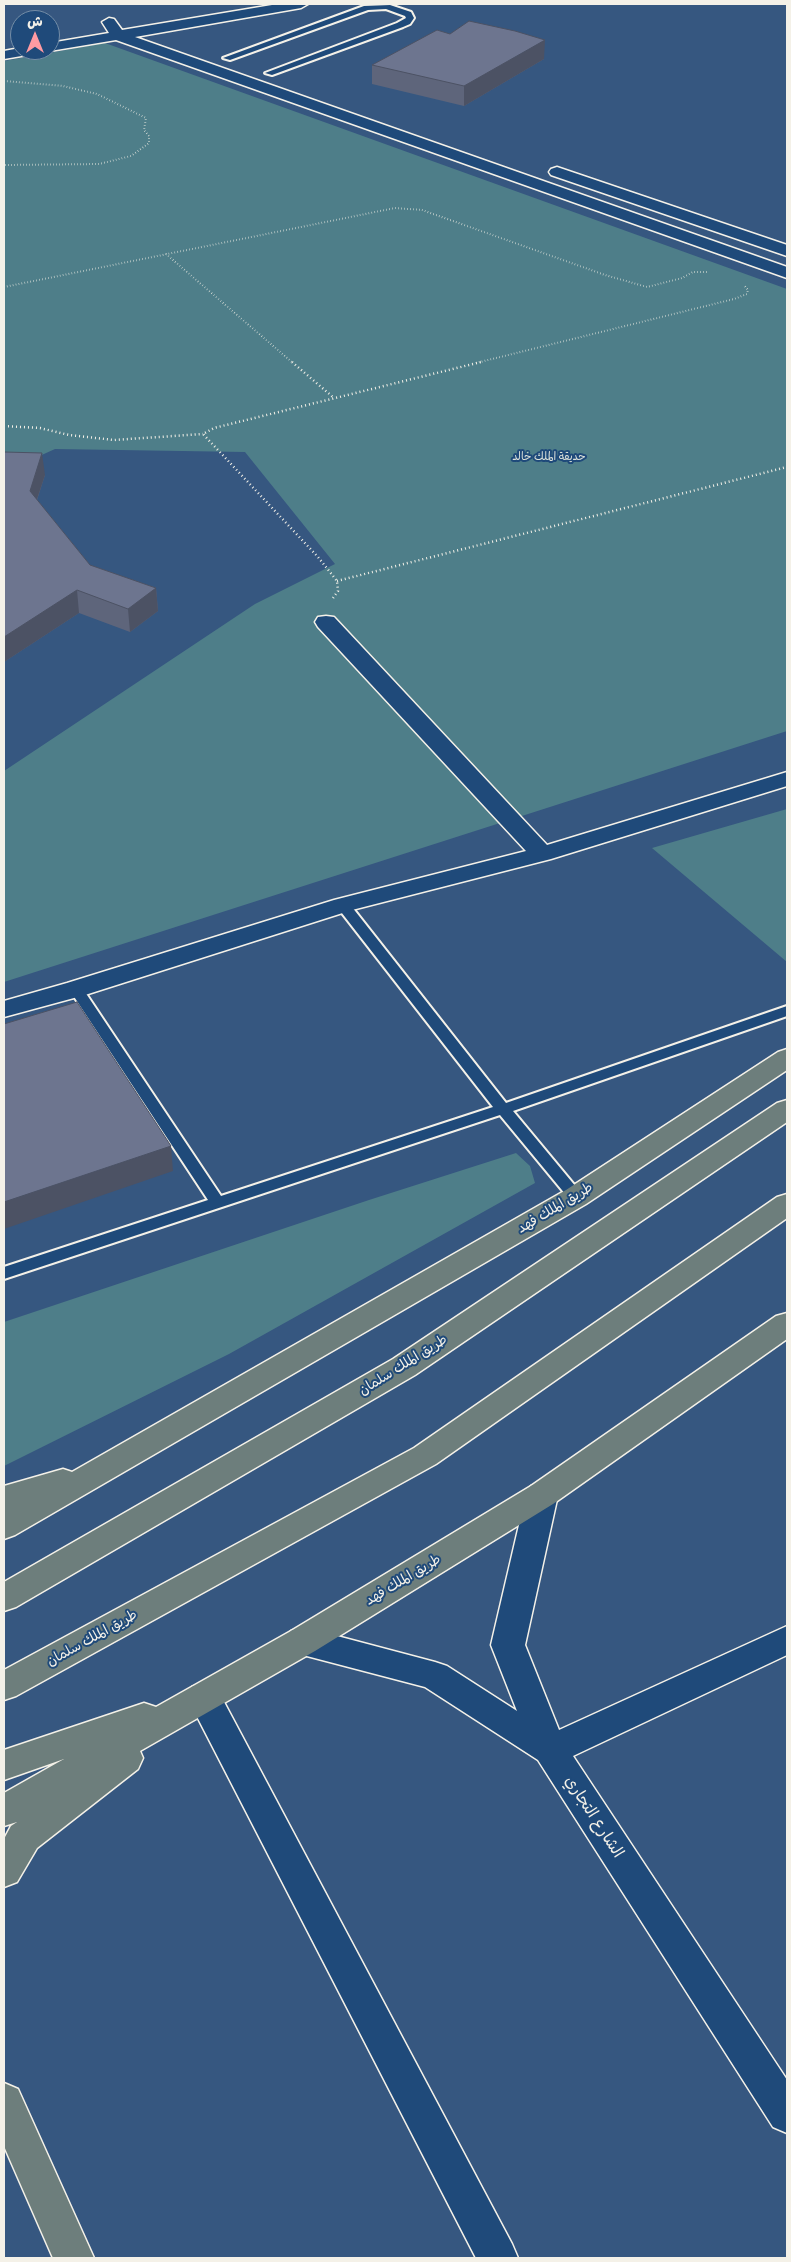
<!DOCTYPE html>
<html>
<head>
<meta charset="utf-8">
<style>
	body { margin:0 }
	#map { position:relative; width:791px; height:2262px; overflow:hidden; background:#365780; font-family:Delius,"Playpen Sans Arabic",sans-serif }
	canvas { display:block }
	.frame { position:absolute; inset:0; border:5px solid #f4f1e8; pointer-events:none }
	.north { position:absolute; left:10px; top:10px; width:50px; height:50px; box-sizing:border-box; background:#1f4a7a; border:1px solid #748da6; border-radius:50%; rotate:0deg; font-size:14px; font-weight:700; line-height:20px; text-align:center; color:#f4f1e8 }
	.north::after { content:''; display:block; margin:auto; width:18px; height:22px; background:#ff9aa2; clip-path:polygon(50% 0,100% 100%,50% 72%,0 100%) }
</style>
</head>
<body>
<div id="map">
<canvas width="791" height="2262"></canvas>
<div class="frame"></div>
<div class="north">ش</div>
</div>
<script>
const context = document.querySelector('canvas').getContext('2d');
context.lineJoin = 'round';
function fillPath(path, color) {
  context.fillStyle = color;
  context.fill(path, 'evenodd');
}
function shape(rows) {
  const path = new Path2D();
  for (const r of rows) {
    path.moveTo(r[0], r[1]);
    for (let i = 2; i < r.length; i += 2) path.lineTo(r[i], r[i + 1]);
  }
  return path;
}
function stroke(path, color, width, dash) {
  context.strokeStyle = color;
  context.lineWidth = width;
  context.lineCap = dash ? 'butt' : 'round';
  context.setLineDash(dash || []);
  context.stroke(path);
}
function write(font, color, halo, rows, align = 'center') {
  context.font = font + ' Delius,"Playpen Sans Arabic",sans-serif';
  context.lineWidth = 4;
  context.setLineDash([]);
  context.textBaseline = 'middle';
  context.strokeStyle = halo;
  context.fillStyle = color;
  for (const [text, x, y, turn = 0] of rows) {
    context.save();
    context.translate(x, y);
    context.rotate((+turn || 0) * Math.PI / 180);
    context.textAlign = isNaN(turn) ? turn : align;
    if (halo) context.strokeText(text, 0, 0);
    context.fillText(text, 0, 0);
    context.restore();
  }
}
const green = shape([
	[105,43,787,289,787,731,4,982,4,771,255,604,335,564,245,452,55,449,4,472,4,61],
	[787,809,787,962,652,848],
	[516,1153,530,1166,535,1183,229,1354,4,1466,4,1322,369,1200]
]);
const pathFar1 = shape([
	[4,81,63,86,97,94,146,118,144,130,149,136,149,143,131,156,99,164,4,165],
	[166,254,293,363],
	[4,287,395,208,422,210,605,275,647,287,682,278,693,272,707,272],
	[476,363,734,299,747,294,748,290,744,285]
]);
const path = shape([
	[292,362,334,398],
	[4,426,40,428,69,435,114,440,203,434],
	[337,581,787,467],
	[333,598,338,591,337,581,318,557,203,434,214,428,481,362]
]);
const lane = shape([
	[390,5,411,12,414,18,410,24,403,27,272,75,265,73,397,23,406,18,405,16,386,9,368,10,230,60,223,58,364,6,390,5],
	[343,901,348,902,506,1103,787,1006,787,1016,513,1111,581,1193,584,1197,581,1201,571,1201,500,1115,4,1279,4,1267,208,1200,69,989,71,986,81,986,221,1196,493,1107,338,908,336,905,338,902,343,901]
]);
const street = shape([
	[326,616,334,617,547,845,787,772,787,786,551,859,352,910,85,995,4,1017,4,1001,67,983,334,900,526,851,318,627,315,622,318,617,326,616],
	[542,1483,553,1486,558,1495,525,1645,559,1730,787,1626,787,1655,573,1756,787,2080,787,2133,773,2127,538,1760,425,1687,303,1655,291,1651,286,1641,291,1631,303,1627,435,1662,447,1666,517,1711,491,1645,526,1495,531,1486,542,1483],
	[204,1683,216,1687,512,2244,518,2258,476,2258,187,1697,192,1687,204,1683]
]);
const secondary = shape([
	[278,4,308,4,301,8,135,37,787,267,787,278,116,40,50,51,45,50,50,50,50,43,109,33,102,22,109,18,114,19,122,30,278,4],
	[20,48,20,50,41,50,39,53,4,59,4,51,20,48],
	[557,167,787,245,787,256,551,175,549,172,551,169,557,167]
]);
const primary = shape([
	[787,1049,787,1070,586,1204,15,1535,4,1539,4,1486,63,1469,72,1472,566,1190,778,1052,787,1049],
	[787,1313,787,1339,553,1504,315,1651,140,1751,143,1758,138,1769,37,1848,17,1882,4,1887,4,1839,11,1826,17,1822,4,1826,4,1793,64,1759,4,1780,4,1750,144,1703,156,1707,291,1631,531,1486,776,1316,787,1313],
	[4,2083,18,2089,94,2258,53,2258,4,2146,4,2083]
]);
const highway = shape([
	[787,1100,787,1122,415,1375,16,1607,4,1611,4,1582,393,1359,777,1103,787,1100],
	[787,1194,787,1218,436,1464,16,1696,4,1700,4,1670,414,1448,777,1197,787,1194]
]);
const wall = shape([
	[544,59,464,106,372,84,372,65],
	[4,452,45,475,37,500,90,565,156,588,158,611,130,632,79,613,4,662]
]);
const shadedWall = shape([
	[545,40,544,59,464,106,464,86],
	[42,453,45,475,32,514,30,491],
	[156,588,158,611,130,632,128,609],
	[77,590,79,613,4,662,4,637],
	[171,1146,173,1171,4,1229,4,1202]
]);
const building = shape([
	[469,21,515,31,545,40,464,86,372,65,437,30,450,34,469,21],
	[4,452,42,453,30,491,90,565,156,588,128,609,77,590,4,637,4,452],
	[77,1002,171,1146,4,1202,4,1024,77,1002]
]);
const farParknames = [
	["حديقة الملك خالد",549,457]
];
const streetNames = [
	["طريق الملك فهد",555,1208,-31],
	["طريق الملك سلمان",403,1365,-32],
	["طريق الملك فهد",403,1580,-31],
	["طريق الملك سلمان",92,1638,-29]
];
const nearStreetnames = [
	["الشارع التجاري",594,1817,57]
];
fillPath(green, '#4e7e89');
stroke(lane, '#f4f1e8', 4);
stroke(street, '#f4f1e8', 3);
stroke(secondary, '#f4f1e8', 3);
stroke(primary, '#f4f1e8', 3);
stroke(highway, '#f4f1e8', 3);
stroke(pathFar1, '#f4f1e8', 2, [0.5, 2.5]);
stroke(path, '#f4f1e8', 2.5, [1, 3]);
fillPath(lane, '#1f4a7a');
fillPath(street, '#1f4a7a');
fillPath(secondary, '#1f4a7a');
fillPath(primary, '#6d7e7c');
fillPath(highway, '#6d7e7c');
fillPath(wall, '#5e657b');
fillPath(shadedWall, '#4c5264');
fillPath(building, '#6d758f');
stroke(building, '#4c5264', 1);
write('11px', '#dbe0da', '#1f4a7a', farParknames);
write('14px', '#f4f1e8', '#1f4a7a', streetNames);
write('16px', '#f4f1e8', '#1f4a7a', nearStreetnames);
</script>
</body>
</html>
